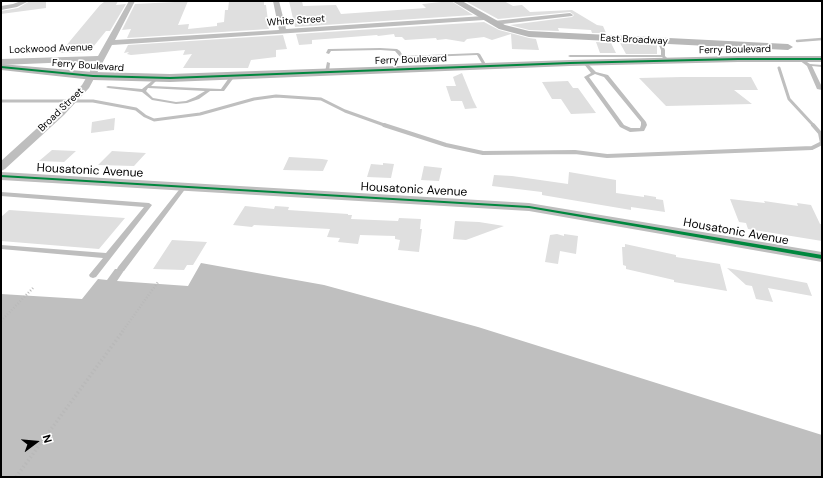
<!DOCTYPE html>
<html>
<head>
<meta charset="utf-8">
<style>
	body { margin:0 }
	#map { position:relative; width:823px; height:478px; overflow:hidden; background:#fff; font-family:"DM Sans",sans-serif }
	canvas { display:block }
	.frame { position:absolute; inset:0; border:2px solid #000; pointer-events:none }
	.north { position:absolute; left:16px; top:422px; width:40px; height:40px; -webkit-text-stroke:3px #fff; paint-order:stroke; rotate:74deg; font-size:11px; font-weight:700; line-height:16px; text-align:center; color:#000 }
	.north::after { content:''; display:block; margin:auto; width:14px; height:18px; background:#000; clip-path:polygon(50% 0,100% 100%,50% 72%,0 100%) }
</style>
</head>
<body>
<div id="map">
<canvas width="823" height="478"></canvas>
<div class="frame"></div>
<div class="north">N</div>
</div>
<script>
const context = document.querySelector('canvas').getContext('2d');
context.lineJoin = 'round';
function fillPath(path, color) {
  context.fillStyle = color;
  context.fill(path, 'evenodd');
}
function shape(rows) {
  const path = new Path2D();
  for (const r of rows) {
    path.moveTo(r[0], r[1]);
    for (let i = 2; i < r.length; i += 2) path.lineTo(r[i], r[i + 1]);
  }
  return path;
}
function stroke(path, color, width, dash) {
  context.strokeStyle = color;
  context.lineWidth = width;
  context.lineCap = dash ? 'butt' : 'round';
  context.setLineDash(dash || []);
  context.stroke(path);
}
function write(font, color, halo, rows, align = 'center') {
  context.font = font + ' "DM Sans",sans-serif';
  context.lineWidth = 3.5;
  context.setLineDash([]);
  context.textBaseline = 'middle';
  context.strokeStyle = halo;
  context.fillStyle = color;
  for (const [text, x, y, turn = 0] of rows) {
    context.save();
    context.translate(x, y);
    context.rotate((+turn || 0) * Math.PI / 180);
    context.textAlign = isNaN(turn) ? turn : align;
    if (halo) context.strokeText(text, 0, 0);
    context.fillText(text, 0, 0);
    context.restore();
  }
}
const water = shape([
	[201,263,324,285,478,327,822,435,822,477,1,477,1,294,82,299,98,279,107,280,115,269,125,269,117,281,188,286]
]);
const streamFar2 = shape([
	[797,41,822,39]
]);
const streamFar1 = shape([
	[779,68,789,99,814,126],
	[1,101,93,101,136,109,145,116,154,120,200,114,254,99,276,96,321,99,345,111,387,126]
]);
const stream = shape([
	[384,125,446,145,483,153,575,152,607,156,812,148,822,143,820,133,813,125]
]);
const building = shape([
	[30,1,46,1,46,8,1,14,1,11,18,8],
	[118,1,116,5,126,4,110,31,106,31,89,52,60,53,100,5,104,2],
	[176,1,188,1,178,25,189,24,188,29,217,26,217,23,224,22,225,10,228,10,229,1,264,1,264,5,266,5,269,29,127,38,131,29,122,30,135,4,175,2],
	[289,1,302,1,303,6,336,5,341,14,426,8,422,4,451,1,473,15,295,27],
	[465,1,504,1,513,6,522,5,530,12,572,10,597,25,603,26,606,33,592,33,591,30,558,28,559,31,529,30,510,25,572,17,574,15,570,12,498,19],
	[484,22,499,30,529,38,536,39,539,50,512,49,511,34,492,40,484,37,467,39,464,42,446,39,437,40,436,38,405,40,402,37,395,37,394,34,378,36,377,35,312,40,312,44,299,45,296,34],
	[283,35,287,49,276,50,276,57,251,60,248,68,183,68,192,54,183,55,185,50,131,55,127,54,129,52,124,53,128,45],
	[596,42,611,43,616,53,600,53],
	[620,43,657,45,657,54,626,54],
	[462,73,473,100,477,108,465,109,462,101,451,101,446,86,456,86,453,77],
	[682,77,751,77,758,90,734,90,752,104,666,106,639,78],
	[568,81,573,88,578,88,596,113,571,114,561,99,552,99,542,82],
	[115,118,114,130,91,133,92,122],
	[52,150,76,151,64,162,39,161],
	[112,151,146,153,134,166,98,165],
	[289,157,322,159,328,160,323,171,283,170],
	[383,163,394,164,391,178,367,177,371,164,383,165],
	[424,166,442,168,439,181,421,180],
	[569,172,616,180,616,193,644,197,644,195,656,197,656,199,663,200,665,212,631,207,631,210,542,195,542,192,492,186,494,175,512,176,568,184],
	[730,199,765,203,764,201,798,206,797,203,811,205,820,224,822,224,822,241,748,229,746,223,739,222],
	[245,206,274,209,275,206,289,207,288,210,348,214,348,215,352,215,351,219,398,221,399,218,421,219,420,229,422,229,419,252,398,250,400,240,395,239,395,236,360,235,358,244,338,242,340,238,327,237,330,229,254,225,252,227,233,225],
	[9,210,125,218,99,249,1,241,1,217],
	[455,221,479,222,504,226,466,240,453,239],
	[557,234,564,236,564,234,578,236,576,254,560,251,558,264,545,262,550,235],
	[172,240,207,242,193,265,187,265,184,270,153,269],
	[625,244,676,255,676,257,720,264,727,291,674,282,674,280,626,269,626,266,623,265,622,247,625,247],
	[727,268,807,283,812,296,768,288,773,302,756,299,752,286,746,285]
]);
const pathFar1 = shape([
	[1,321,33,288],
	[122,332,158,282]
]);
const path = shape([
	[16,477,123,331]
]);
const lane = shape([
	[659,40,661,41,665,50,665,56,669,60,668,61,666,61,662,57,570,57,568,56,570,55,661,55,661,50,657,41,659,40],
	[380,48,397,49,400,51,403,56,478,53,480,54,487,66,484,67,477,55,401,58,395,51,380,50,331,51,329,54,326,53,328,49,329,49,380,48],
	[799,58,801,58,810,64,822,65,822,67,812,66,822,87,822,90,817,89,807,66,799,60,799,58],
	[327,62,330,63,329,72,327,73,325,72,327,62],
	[584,62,586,62,596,72,608,75,646,122,647,125,644,131,630,132,620,127,584,77,591,73,584,64,584,62],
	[595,74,604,77,641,122,641,125,640,128,631,128,624,125,589,77,595,74],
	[231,75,235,76,224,91,210,91,199,99,187,103,176,104,152,100,142,92,108,88,106,87,108,86,142,89,157,77,159,78,151,86,221,89,231,75],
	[148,88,205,91,195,97,186,101,176,102,153,98,146,91,148,88],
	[184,185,187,187,186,188,124,271,118,271,117,269,118,267,182,186,184,185],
	[1,192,149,203,152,205,96,277,93,278,90,277,89,275,103,258,1,249,1,245,106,253,144,207,1,196,1,192]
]);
const street = shape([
	[21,1,29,1,17,7,1,10,1,6,13,4,21,1],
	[129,1,135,1,115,40,279,30,273,1,279,1,286,29,484,16,487,18,484,20,112,45,89,88,64,115,5,169,1,171,1,161,56,111,82,85,96,61,1,65,1,59,98,56,129,1],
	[570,13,573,15,572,16,494,25,490,23,494,21,570,13],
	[1,172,529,203,822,252,822,262,529,211,1,180,1,172]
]);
const secondary = shape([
	[452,1,462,1,505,25,529,31,788,44,793,47,788,50,529,37,499,29,452,1],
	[738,56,822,56,822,62,738,62,570,66,170,82,93,80,1,70,1,64,93,72,170,74,570,60,738,56]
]);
const cycleway = shape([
	[738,58,822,58,822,60,738,60,570,64,170,79,93,77,1,68,1,66,93,75,170,77,570,62,738,58],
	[1,175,529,206,822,255,822,259,529,208,1,177,1,175]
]);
const farStreetnames = [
	["White Street",296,21,-4],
	["East Broadway",634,40,3],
	["Lockwood Avenue",51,49,-2],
	["Ferry Boulevard",735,50,-1],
	["Ferry Boulevard",411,60,-2],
	["Ferry Boulevard",88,66,4],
	["Broad Street",61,110,-44]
];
const streetNames = [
	["Housatonic Avenue",90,171,3],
	["Housatonic Avenue",414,190,3],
	["Housatonic Avenue",736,232,10]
];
fillPath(water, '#bfbfbf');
stroke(streamFar2, '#bfbfbf', 2.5);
stroke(streamFar1, '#bfbfbf', 3);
stroke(stream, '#bfbfbf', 4);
fillPath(building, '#dfdfdf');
stroke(pathFar1, '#b9b9b9', 2.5, [1, 2]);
stroke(path, '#b9b9b9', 3.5, [1.5, 2.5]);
fillPath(lane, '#bebebe');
fillPath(street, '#bebebe');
fillPath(secondary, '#b8b8b8');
fillPath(cycleway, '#00873e');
write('10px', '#000', '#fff', farStreetnames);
write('12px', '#000', '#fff', streetNames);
</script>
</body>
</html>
